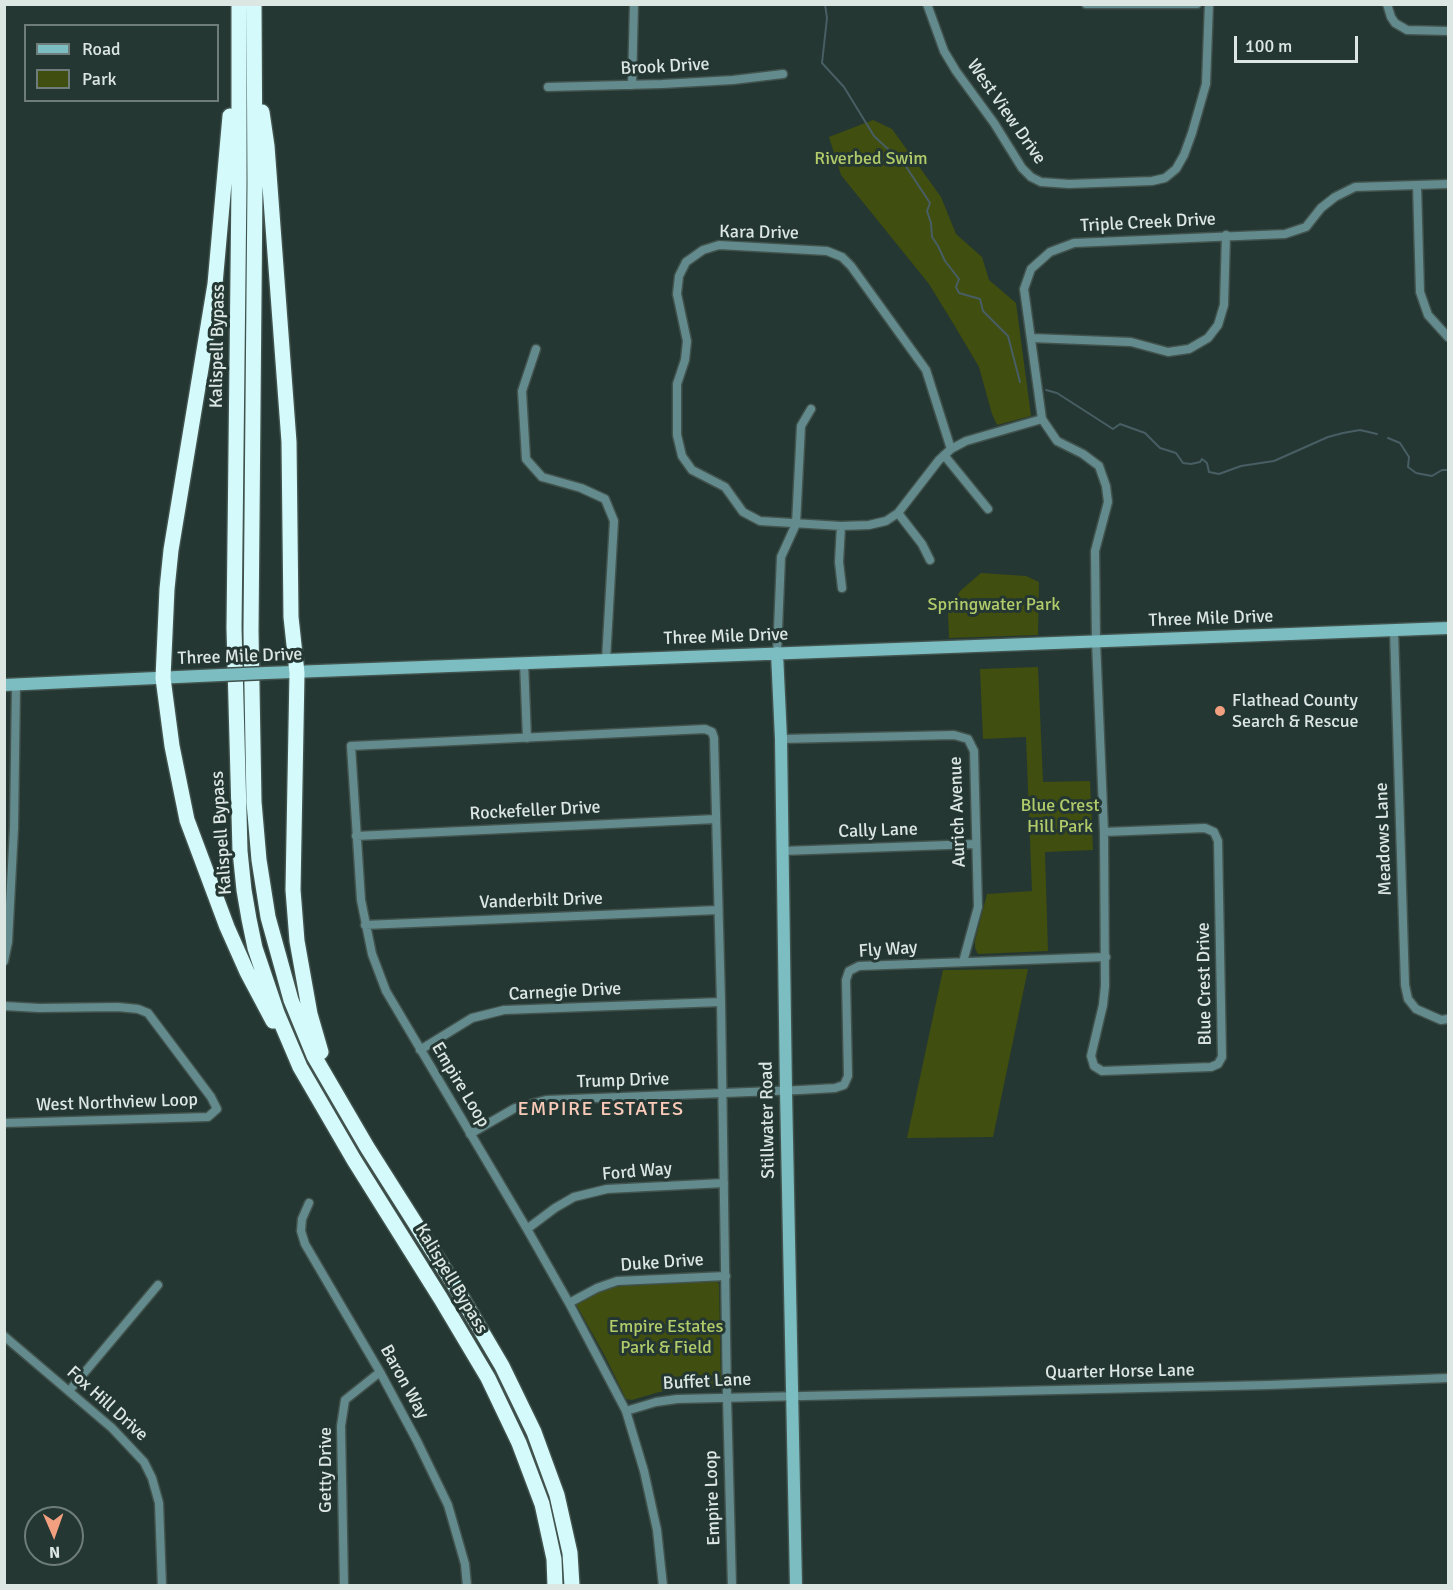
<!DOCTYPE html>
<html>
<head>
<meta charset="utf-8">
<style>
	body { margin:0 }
	#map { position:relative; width:1453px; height:1590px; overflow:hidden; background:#253732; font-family:Signika,sans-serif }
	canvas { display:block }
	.frame { position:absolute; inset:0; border:6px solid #dce7e3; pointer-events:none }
	.legend { position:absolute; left:24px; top:24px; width:195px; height:78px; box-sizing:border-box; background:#253732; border:2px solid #6e7d79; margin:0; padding:8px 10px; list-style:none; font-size:18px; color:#dce7e3 }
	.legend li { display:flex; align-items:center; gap:12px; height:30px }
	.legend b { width:30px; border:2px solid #6e7d79 }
	.north { position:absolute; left:24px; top:1506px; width:60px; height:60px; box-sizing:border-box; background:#253732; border:2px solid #6e7d79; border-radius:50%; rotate:178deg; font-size:16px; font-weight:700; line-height:24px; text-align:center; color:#dce7e3 }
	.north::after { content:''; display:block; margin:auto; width:21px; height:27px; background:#f2a07f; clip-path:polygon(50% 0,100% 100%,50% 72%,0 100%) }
	.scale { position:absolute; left:1234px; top:36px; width:124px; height:27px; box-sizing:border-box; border:3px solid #dce7e3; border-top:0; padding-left:8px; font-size:18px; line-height:21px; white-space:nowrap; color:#dce7e3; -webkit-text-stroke:4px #253732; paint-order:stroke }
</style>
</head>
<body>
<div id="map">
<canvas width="1453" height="1590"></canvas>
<div class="frame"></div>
<ul class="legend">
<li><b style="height:8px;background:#7cbdc1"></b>Road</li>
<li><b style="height:16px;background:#404e0f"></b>Park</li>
</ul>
<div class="north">N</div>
<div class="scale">100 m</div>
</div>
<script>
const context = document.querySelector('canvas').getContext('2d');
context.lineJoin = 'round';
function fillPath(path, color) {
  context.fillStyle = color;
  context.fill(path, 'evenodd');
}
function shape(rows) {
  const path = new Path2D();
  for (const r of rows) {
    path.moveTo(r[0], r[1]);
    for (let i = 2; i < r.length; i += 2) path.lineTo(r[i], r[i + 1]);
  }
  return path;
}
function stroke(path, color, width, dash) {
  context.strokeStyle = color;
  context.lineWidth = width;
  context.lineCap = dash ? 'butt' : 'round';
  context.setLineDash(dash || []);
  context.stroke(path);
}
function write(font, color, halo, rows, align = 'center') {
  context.font = font + ' Signika,sans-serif';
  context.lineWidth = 6;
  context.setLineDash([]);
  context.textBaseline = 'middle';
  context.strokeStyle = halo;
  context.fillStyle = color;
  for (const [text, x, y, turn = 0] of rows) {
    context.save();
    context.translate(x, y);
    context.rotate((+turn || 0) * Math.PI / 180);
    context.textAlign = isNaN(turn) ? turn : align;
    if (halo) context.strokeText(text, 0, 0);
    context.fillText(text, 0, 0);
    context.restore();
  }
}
const green = shape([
	[873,120,892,129,941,197,956,234,982,257,989,280,1016,303,1031,416,997,425,992,414,979,367,956,328,929,284,841,175,829,137],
	[981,573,1026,576,1039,582,1038,635,949,638,948,613,960,591],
	[1038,667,1043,782,1090,781,1093,850,1045,852,1048,951,978,954,975,948,975,941,987,894,1032,891,1026,737,983,739,980,669],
	[1028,969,993,1137,907,1138,943,970],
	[716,1281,719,1284,721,1388,686,1388,659,1392,632,1400,626,1399,605,1356,577,1306,577,1303,606,1287]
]);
const stream = shape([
	[825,4,827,18,822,63,844,87,874,136,905,165,930,203,927,211,931,223,932,237,938,246,945,261,959,279,956,287,959,293,980,299,983,311,1008,336,1020,382],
	[1046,390,1057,393,1113,429,1120,424,1145,433,1160,448,1176,453,1183,463,1191,464,1200,462,1202,459,1207,463,1209,472,1219,474,1241,466,1274,461,1328,437,1343,433,1360,430,1377,434],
	[1388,438,1400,443,1409,457,1408,467,1416,473,1432,476,1442,470,1448,470]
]);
const street = shape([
	[927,4,944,51,956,71,994,123,1022,168,1031,177,1041,182,1069,184,1152,181,1165,178,1176,169,1184,155,1192,133,1206,84,1209,4],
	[1086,4,1197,4],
	[1387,4,1391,17,1395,23,1407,30,1448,31],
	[632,85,634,4],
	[548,87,662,84,733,80,783,74],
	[1417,185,1420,292,1428,315,1448,337],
	[1032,338,1131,342,1168,352,1189,349,1208,338,1218,325,1224,305,1226,235],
	[536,349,522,391,526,459,542,477,581,488,605,499,614,521,606,660],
	[951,449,926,370,851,266,842,257,827,251,719,245,703,250,686,262,679,276,677,294,687,341,685,360,677,384,677,435,682,456,692,470,725,487,743,512,760,521,841,526,869,525,886,521,898,513,939,460,951,449,966,441,1042,419],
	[944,455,988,509],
	[898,513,922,544,930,560],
	[841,526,839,562,842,588],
	[1394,630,1405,985,1408,999,1416,1009,1441,1020,1448,1019],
	[777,653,781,557,796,524,801,426,811,409],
	[524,662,527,738],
	[781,739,954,735,968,739,974,751,978,907,963,962],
	[1104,832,1205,828,1214,832,1218,841,1222,1057,1218,1064,1211,1067,1102,1071,1094,1066,1091,1056,1103,1005,1105,986,1104,832,1096,641,1095,551,1108,502,1106,486,1099,466,1083,454,1057,441,1042,419,1024,289,1031,269,1050,252,1074,243,1285,234,1306,227,1321,208,1335,197,1355,187,1448,184],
	[356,836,716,819],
	[782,851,976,844],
	[365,925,718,910],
	[4,961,8,942,14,828,16,685],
	[4,1006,39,1008,118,1007,138,1009,148,1013,211,1097,217,1109,208,1117,4,1123],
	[420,1050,472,1018,504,1010,721,1002],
	[470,1134,515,1108,546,1100,800,1090,835,1088,844,1085,848,1076,846,980,849,971,859,966,1106,957],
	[309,1203,302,1219,301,1231,305,1244,380,1372,417,1441,448,1505,465,1564,467,1586],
	[527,1229,555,1208,574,1197,607,1189,724,1183],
	[569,1303,597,1288,617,1281,726,1276],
	[4,1336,112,1428,144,1462,152,1478,159,1503,162,1586],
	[69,1391,158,1285],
	[626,1411,656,1402,677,1399,1269,1385,1448,1378],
	[344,1586,341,1426,345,1400,380,1372],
	[663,1586,657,1530,644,1471,626,1411,569,1303,527,1229,386,991,372,954,361,900,351,746,705,729,712,732,714,738,721,1002,727,1397,732,1586]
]);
const secondary = shape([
	[777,653,781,739,786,1091,796,1586],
	[266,673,1448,628],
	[4,685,221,675]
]);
const highway = shape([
	[239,4,239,184,234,628,240,851,244,890,249,919,255,948,277,1013,300,1067,354,1160,441,1299,488,1378,519,1443,542,1504,554,1559,555,1586],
	[254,4,255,184,251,631,254,802,259,860,268,917,291,1000,314,1056,367,1147,455,1286,502,1366,534,1432,557,1495,570,1553,572,1586],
	[262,112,267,146,289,442,291,617,297,673,293,890,297,941,310,1014,321,1052],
	[230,116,215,284,171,550,167,589,163,678,172,746,187,820,227,927,247,972,273,1021]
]);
const secondaryBridge = shape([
	[221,675,266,673]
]);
const markers = [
	[1220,711,6,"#f2a07f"]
];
const streetNames = [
	["Brook Drive",665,67,-3],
	["West View Drive",1006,112,55],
	["Triple Creek Drive",1148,223,-3],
	["Kara Drive",759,233,1],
	["Kalispell Bypass",218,346,-89],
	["Three Mile Drive",1211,619,-2],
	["Three Mile Drive",726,637,-2],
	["Three Mile Drive",240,657,-2],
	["Rockefeller Drive",535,811,-3],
	["Aurich Avenue",958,812,-92],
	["Cally Lane",878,831,-2],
	["Kalispell Bypass",222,833,-94],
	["Meadows Lane",1384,839,-92],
	["Vanderbilt Drive",541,901,-2],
	["Fly Way",888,950,-4],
	["Blue Crest Drive",1205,984,-91],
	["Carnegie Drive",565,992,-3],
	["Trump Drive",623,1081,-2],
	["Empire Loop",460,1085,59],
	["West Northview Loop",117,1103,-2],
	["Stillwater Road",768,1120,-91],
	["Ford Way",637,1172,-5],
	["Duke Drive",662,1263,-4],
	["Kalispell Bypass",451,1279,59],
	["Quarter Horse Lane",1120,1372,-1],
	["Baron Way",404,1382,61],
	["Buffet Lane",707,1382,-3],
	["Fox Hill Drive",107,1404,42],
	["Getty Drive",326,1470,-90],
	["Empire Loop",713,1498,-92]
];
const parkNames = [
	["Riverbed Swim",871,159],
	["Springwater Park",994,605],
	["Blue Crest",1060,806],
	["Hill Park",1060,827],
	["Empire Estates",666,1327],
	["Park & Field",666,1348]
];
const poiNames = [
	["Flathead County",1232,701],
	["Search & Rescue",1232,722]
];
const neighbourhoodNames = [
	["EMPIRE ESTATES",601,1110]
];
fillPath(green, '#404e0f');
stroke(stream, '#485e65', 2);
stroke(street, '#42534e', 11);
stroke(secondary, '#42534e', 15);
stroke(highway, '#42534e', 18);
stroke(street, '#638b8d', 8);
stroke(secondary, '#7cbdc1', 12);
stroke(highway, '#d4fafc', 15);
stroke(secondaryBridge, '#42534e', 15, []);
stroke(secondaryBridge, '#7cbdc1', 12);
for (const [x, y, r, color] of markers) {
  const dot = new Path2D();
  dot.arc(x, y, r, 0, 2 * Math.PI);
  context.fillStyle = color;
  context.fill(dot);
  stroke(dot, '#253732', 2);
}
write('18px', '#dce7e3', '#253732', streetNames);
write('18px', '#b1cb6a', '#253732', parkNames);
write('18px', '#dce7e3', '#253732', poiNames, 'left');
context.letterSpacing = '1.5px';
write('20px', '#fbcbb9', '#253732', neighbourhoodNames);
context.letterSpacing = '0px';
</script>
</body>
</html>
